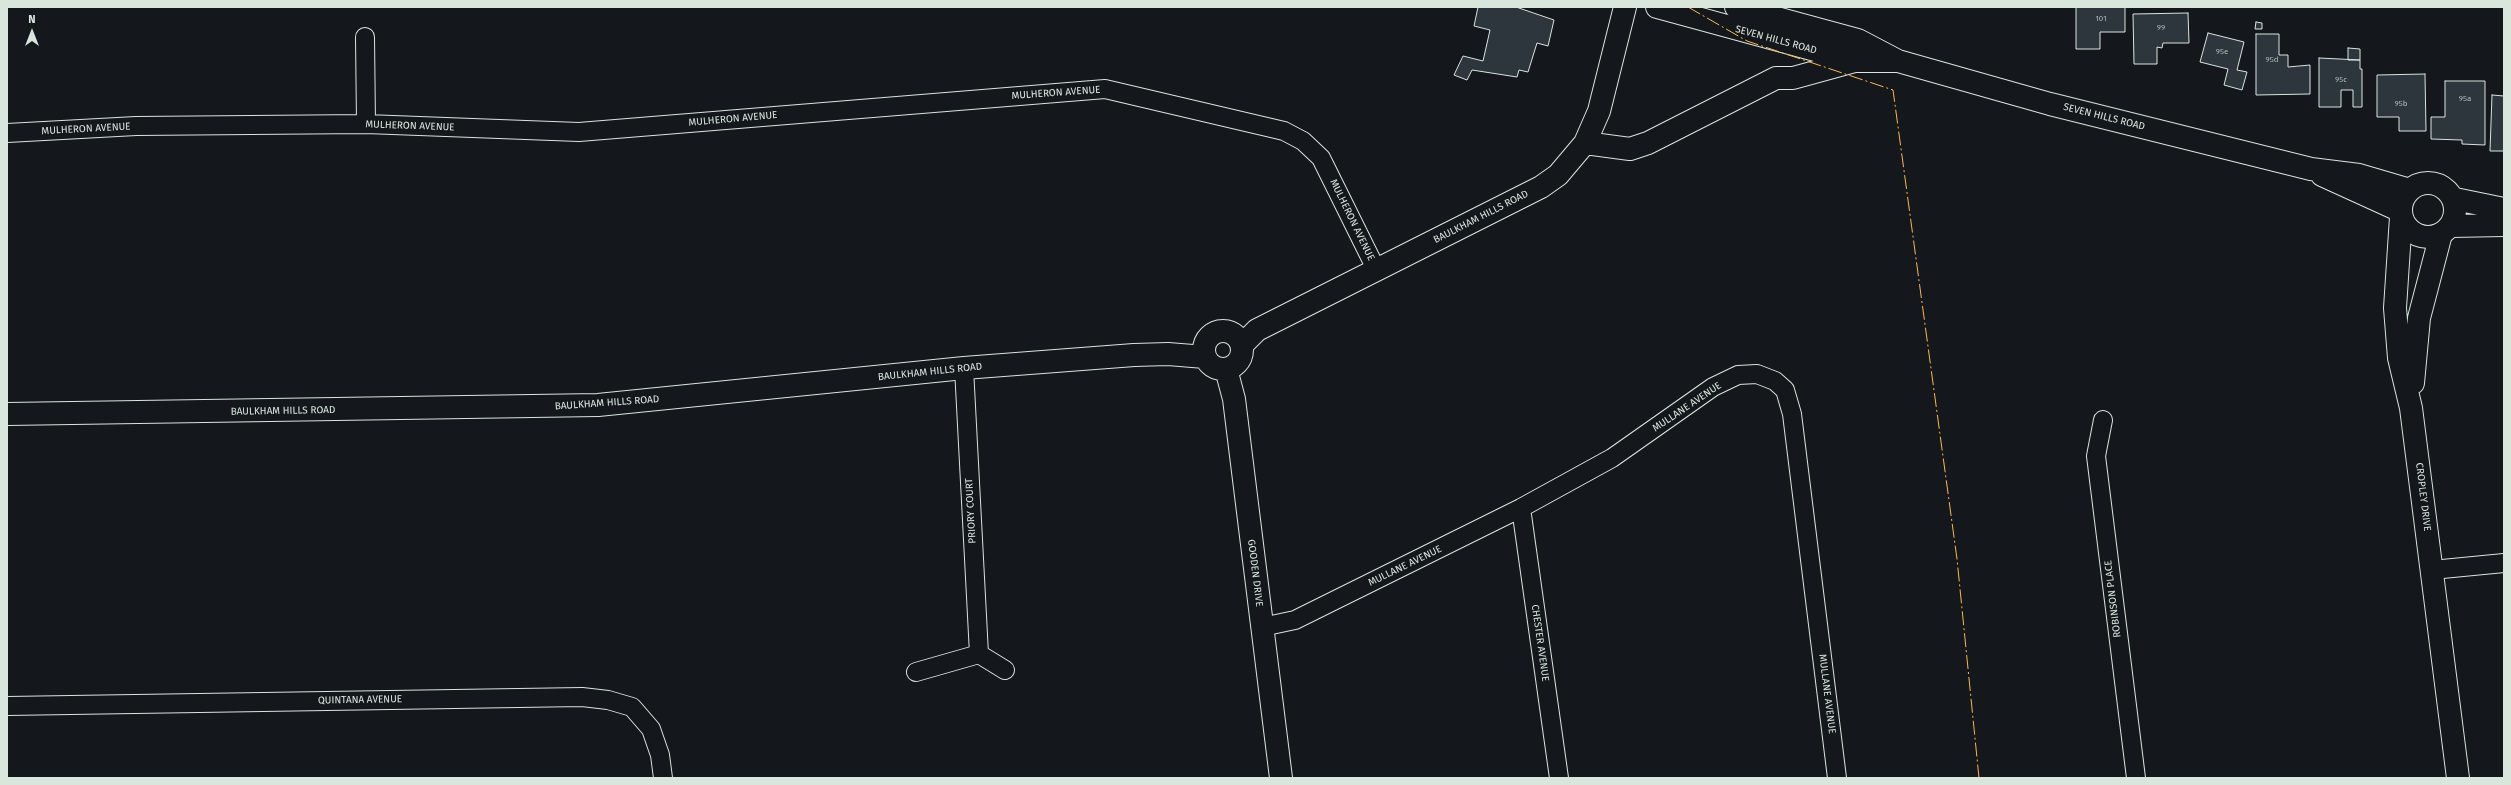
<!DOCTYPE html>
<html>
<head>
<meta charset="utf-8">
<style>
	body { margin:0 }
	#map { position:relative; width:2511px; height:785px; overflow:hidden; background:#14181c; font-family:"Fira Sans",sans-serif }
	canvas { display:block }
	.frame { position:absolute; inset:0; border:8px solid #d8e6dc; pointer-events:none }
	.north { position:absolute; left:12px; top:12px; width:40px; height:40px; -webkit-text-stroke:3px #14181c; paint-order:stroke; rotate:0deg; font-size:11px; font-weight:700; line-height:16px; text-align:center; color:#d8e6dc }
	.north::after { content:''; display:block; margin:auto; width:14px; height:18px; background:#d8e6dc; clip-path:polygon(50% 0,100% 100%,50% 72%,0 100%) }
</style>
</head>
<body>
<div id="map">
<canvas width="2511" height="785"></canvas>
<div class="frame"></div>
<div class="north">N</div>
</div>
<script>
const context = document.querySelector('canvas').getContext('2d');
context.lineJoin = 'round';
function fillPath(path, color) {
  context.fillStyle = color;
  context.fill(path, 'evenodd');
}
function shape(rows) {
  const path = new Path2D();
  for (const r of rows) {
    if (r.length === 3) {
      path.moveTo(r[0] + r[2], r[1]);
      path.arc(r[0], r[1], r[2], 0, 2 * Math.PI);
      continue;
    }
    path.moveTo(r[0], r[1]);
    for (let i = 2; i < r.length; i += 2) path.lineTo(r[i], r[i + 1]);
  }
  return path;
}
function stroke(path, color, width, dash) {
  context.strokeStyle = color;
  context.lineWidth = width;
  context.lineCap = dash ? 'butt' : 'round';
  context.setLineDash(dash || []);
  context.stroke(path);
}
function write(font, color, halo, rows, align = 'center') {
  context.font = font + ' "Fira Sans",sans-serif';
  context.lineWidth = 3;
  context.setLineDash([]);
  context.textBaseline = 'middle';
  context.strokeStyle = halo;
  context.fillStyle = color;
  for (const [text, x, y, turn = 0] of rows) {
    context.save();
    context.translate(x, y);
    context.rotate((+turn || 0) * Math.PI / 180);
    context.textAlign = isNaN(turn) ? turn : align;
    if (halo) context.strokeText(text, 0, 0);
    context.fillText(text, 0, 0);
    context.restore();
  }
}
const building = shape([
	[1478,7,1516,7,1554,20,1548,46,1537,43,1528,72,1519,70,1517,77,1472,70,1467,80,1454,75,1463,56,1483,61,1490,30,1474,26,1478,7],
	[2076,7,2125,7,2125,32,2100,32,2100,49,2076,49,2076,7],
	[2188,13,2189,43,2163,43,2162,48,2157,47,2157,64,2134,64,2133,14,2188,13],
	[2256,22,2262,23,2262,29,2255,29,2256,22],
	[2208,33,2244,42,2237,70,2247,72,2242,90,2224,85,2228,69,2200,62,2208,33],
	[2256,34,2279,34,2279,55,2288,55,2288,67,2310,65,2310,94,2256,95,2256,34],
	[2348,48,2360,49,2360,60,2348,60,2348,48],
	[2319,58,2360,60,2360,69,2362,69,2362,107,2353,107,2353,90,2341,90,2341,107,2319,107,2319,58],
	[2425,74,2426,131,2399,131,2399,117,2377,117,2377,75,2425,74],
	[2445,81,2485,81,2485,145,2462,144,2462,140,2431,139,2431,117,2445,117,2445,81],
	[2492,95,2504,96,2504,151,2490,151,2492,95]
]);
const street = shape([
	[365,37,366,124],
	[7,133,136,126,366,124,579,132,1105,89,1284,131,1303,141,1321,158,1376,269],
	[964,368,979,654,1005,670],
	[2103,420,2096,456,2136,778],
	[1521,508,1559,778],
	[2432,570,2504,563],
	[1262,627,1295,620,1521,508,1612,458,1713,387,1738,375,1757,374,1775,381,1785,390,1792,414,1837,778],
	[916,672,979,654],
	[7,706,582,697,608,700,632,707,651,729,660,755,663,778]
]);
const secondary = shape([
	[1585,143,1630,149,1648,143,1776,78,1793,78,1855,61],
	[2401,217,2395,308,2399,358,2411,408,2458,778],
	[1223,350,19],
	[1242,345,1257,330,1541,187,1558,175,1585,143,1599,111,1625,7],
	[1226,369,1234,399,1281,778],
	[2413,383,2419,318,2441,234],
	[7,414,598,405,964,368,1134,355,1168,354,1205,357]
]);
const primary = shape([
	[1657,7,1855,61,1895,61],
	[1736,7,1858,40,1898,61,2050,104,2311,169,2359,175,2410,190],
	[2322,175,2401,211],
	[2428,210,27],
	[2455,199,2504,209],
	[2451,226,2504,225]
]);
const power = shape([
	[1688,7,1747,41,1893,90,1957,559,1979,778]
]);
const numberNames = [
	["101",2101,19],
	["99",2161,28],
	["95e",2222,52],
	["95d",2272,60],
	["95c",2341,80],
	["95a",2465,99],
	["95b",2401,104]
];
const streetNames = [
	["SEVEN HILLS ROAD",1776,40,15],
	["MULHERON AVENUE",1056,93,-4],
	["SEVEN HILLS ROAD",2104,117,14],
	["MULHERON AVENUE",733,119,-5],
	["MULHERON AVENUE",410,126,2],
	["MULHERON AVENUE",86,129,-3],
	["BAULKHAM HILLS ROAD",1481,217,-27],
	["MULHERON AVENUE",1352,220,64],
	["BAULKHAM HILLS ROAD",930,372,-6],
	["BAULKHAM HILLS ROAD",607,403,-4],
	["MULLANE AVENUE",1687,407,-34],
	["BAULKHAM HILLS ROAD",283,411,-1],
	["CROPLEY DRIVE",2423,497,83],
	["PRIORY COURT",971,511,-93],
	["MULLANE AVENUE",1405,566,-26],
	["GOODEN DRIVE",1255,573,83],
	["ROBINSON PLACE",2113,599,-97],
	["CHESTER AVENUE",1540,643,82],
	["MULLANE AVENUE",1827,694,83],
	["QUINTANA AVENUE",360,700,-1]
];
fillPath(building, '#2c363c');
stroke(building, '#d8e6dc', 1);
stroke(street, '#d8e6dc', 20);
stroke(secondary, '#d8e6dc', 24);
stroke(primary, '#d8e6dc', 24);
stroke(street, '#14181c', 18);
stroke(secondary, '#14181c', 22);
stroke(primary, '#14181c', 22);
stroke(power, '#ffb74d', 1, [14, 3, 2, 3]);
write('8px', '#adbab4', null, numberNames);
write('10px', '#d8e6dc', '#14181c', streetNames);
</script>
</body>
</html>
